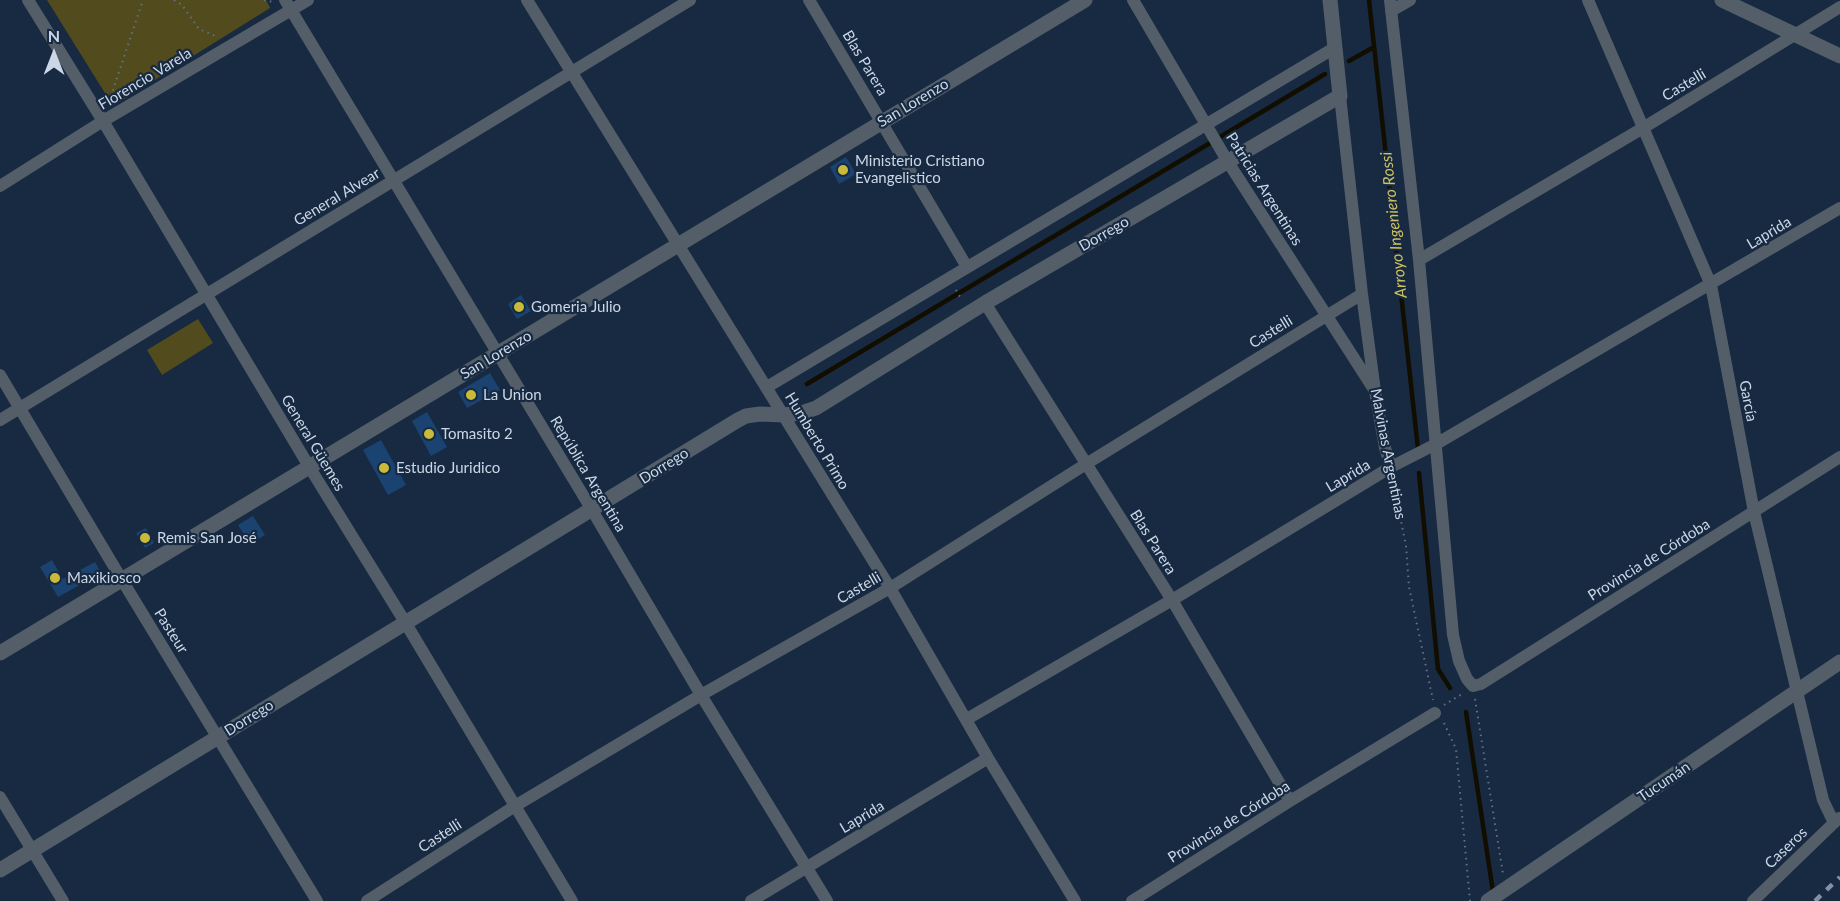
<!DOCTYPE html>
<html>
<head>
<meta charset="utf-8">
<style>
	body { margin:0 }
	#map { position:relative; width:1840px; height:901px; overflow:hidden; background:#172a41; font-family:Lato,sans-serif }
	canvas { display:block }
	.north { position:absolute; left:24px; top:24px; width:60px; height:60px; -webkit-text-stroke:4px #172a41; paint-order:stroke; rotate:0deg; font-size:16px; font-weight:700; line-height:24px; text-align:center; color:#cbd7e6 }
	.north::after { content:''; display:block; margin:auto; width:21px; height:27px; background:#cbd7e6; clip-path:polygon(50% 0,100% 100%,50% 72%,0 100%) }
</style>
</head>
<body>
<div id="map">
<canvas width="1840" height="901"></canvas>
<div class="north">N</div>
</div>
<script>
const context = document.querySelector('canvas').getContext('2d');
context.lineJoin = 'round';
function fillPath(path, color) {
  context.fillStyle = color;
  context.fill(path, 'evenodd');
}
function shape(rows) {
  const path = new Path2D();
  for (const r of rows) {
    path.moveTo(r[0], r[1]);
    for (let i = 2; i < r.length; i += 2) path.lineTo(r[i], r[i + 1]);
  }
  return path;
}
function stroke(path, color, width, dash) {
  context.strokeStyle = color;
  context.lineWidth = width;
  context.lineCap = dash ? 'butt' : 'round';
  context.setLineDash(dash || []);
  context.stroke(path);
}
function write(font, color, halo, rows, align = 'center') {
  context.font = font + ' Lato,sans-serif';
  context.lineWidth = 4.5;
  context.setLineDash([]);
  context.textBaseline = 'middle';
  context.strokeStyle = halo;
  context.fillStyle = color;
  for (const [text, x, y, turn = 0] of rows) {
    context.save();
    context.translate(x, y);
    context.rotate((+turn || 0) * Math.PI / 180);
    context.textAlign = isNaN(turn) ? turn : align;
    if (halo) context.strokeText(text, 0, 0);
    context.fillText(text, 0, 0);
    context.restore();
  }
}
const green = shape([
	[47,0,266,0,270,8,113,106],
	[198,319,213,343,162,375,147,350]
]);
const stream = shape([
	[1369,0,1418,449],
	[1349,61,1374,47],
	[1220,137,1325,74],
	[807,384,1210,143],
	[1419,473,1438,669,1450,688],
	[1466,712,1493,892]
]);
const building = shape([
	[846,157,856,174,839,184,830,167],
	[521,295,531,311,517,319,508,304],
	[490,373,500,390,467,408,458,392],
	[427,412,447,447,431,456,412,421],
	[381,440,406,485,388,495,363,450],
	[253,516,265,535,250,544,238,525],
	[146,528,154,543,145,548,136,533],
	[52,560,63,579,95,562,99,569,98,575,58,597,40,567]
]);
const path = shape([
	[174,0,182,5,199,29,218,37],
	[264,0,273,2],
	[109,102,143,0],
	[956,290,962,300],
	[1393,481,1406,546,1409,587,1433,700],
	[1475,699,1503,874],
	[1444,705,1462,694],
	[1444,723,1456,749,1470,901]
]);
const minor = shape([
	[28,0,103,121,310,468,405,622,572,901],
	[285,0,592,510,701,695,827,901],
	[527,0,890,588,988,758,1075,901],
	[809,0,967,267],
	[1133,0,1228,162,1375,391],
	[1390,0,1419,260,1453,635,1459,661,1467,679,1473,686,1481,684,1840,457],
	[1588,0,1711,285,1754,512,1823,800,1834,823],
	[1391,11,1410,0],
	[1340,96,1362,294,1375,391,1385,448,1391,467],
	[0,186,103,121,308,0],
	[1419,260,1643,128,1840,7],
	[985,303,1172,600,1290,801],
	[0,375,122,580,317,901],
	[767,387,1336,47],
	[0,420,690,0],
	[967,719,1172,600,1391,467,1436,444,1840,208],
	[0,797,63,901],
	[367,901,515,806,701,695,890,588,1086,464,1362,294],
	[751,901,988,758],
	[1132,901,1290,801,1435,713],
	[1753,901,1839,818]
]);
const tertiary = shape([
	[1722,0,1840,56],
	[0,653,1085,0],
	[0,870,738,420,746,416,760,414,784,415,801,413,816,408,985,303,1340,96,1330,0],
	[1488,901,1840,662]
]);
const rail = shape([
	[1815,901,1840,877]
]);
const markers = [
	[843,170,6,"#caba3a"],
	[519,307,6,"#caba3a"],
	[471,395,6,"#caba3a"],
	[429,434,6,"#caba3a"],
	[384,468,6,"#caba3a"],
	[145,538,6,"#caba3a"],
	[55,578,6,"#caba3a"]
];
const streetNames = [
	["Blas Parera",865,63,59],
	["Florencio Varela",145,79,-31],
	["Castelli",1684,85,-31],
	["San Lorenzo",913,103,-31],
	["Patricias Argentinas",1264,189,58],
	["General Alvear",337,197,-31],
	["Laprida",1769,233,-31],
	["Dorrego",1104,234,-30],
	["Castelli",1271,332,-32],
	["San Lorenzo",496,355,-31],
	["García",1748,401,79],
	["Humberto Primo",817,441,59],
	["General Güemes",313,443,59],
	["Malvinas Argentinas",1388,454,79],
	["Dorrego",664,466,-32],
	["República Argentina",588,474,59],
	["Laprida",1348,476,-31],
	["Blas Parera",1153,542,58],
	["Provincia de Córdoba",1649,560,-32],
	["Castelli",859,588,-30],
	["Pasteur",171,631,58],
	["Dorrego",249,718,-32],
	["Tucumán",1664,782,-34],
	["Laprida",862,817,-31],
	["Provincia de Córdoba",1229,822,-32],
	["Castelli",440,836,-33],
	["Caseros",1786,848,-44]
];
const poiNames = [
	["Ministerio Cristiano",855,161],
	["Evangelistico",855,178],
	["Gomeria Julio",531,307],
	["La Union",483,395],
	["Tomasito 2",441,434],
	["Estudio Juridico",396,468],
	["Remis San José",157,538],
	["Maxikiosco",67,578]
];
const waterNames = [
	["Arroyo Ingeniero Rossi",1394,225,-96]
];
fillPath(green, '#514b1d');
stroke(stream, '#110e00', 4.5);
fillPath(building, '#1b4371');
stroke(path, '#627285', 2, [1.5, 4.5]);
stroke(minor, '#545e69', 12);
stroke(tertiary, '#545e69', 15);
stroke(rail, '#8291a3', 4.5, [8, 8]);
for (const [x, y, r, color] of markers) {
  const dot = new Path2D();
  dot.arc(x, y, r, 0, 2 * Math.PI);
  context.fillStyle = color;
  context.fill(dot);
  stroke(dot, '#172a41', 2);
}
write('15px', '#cbd7e6', '#172a41', streetNames);
write('15px', '#cbd7e6', '#172a41', poiNames, 'left');
write('italic 16px', '#cec260', '#172a41', waterNames);
</script>
</body>
</html>
